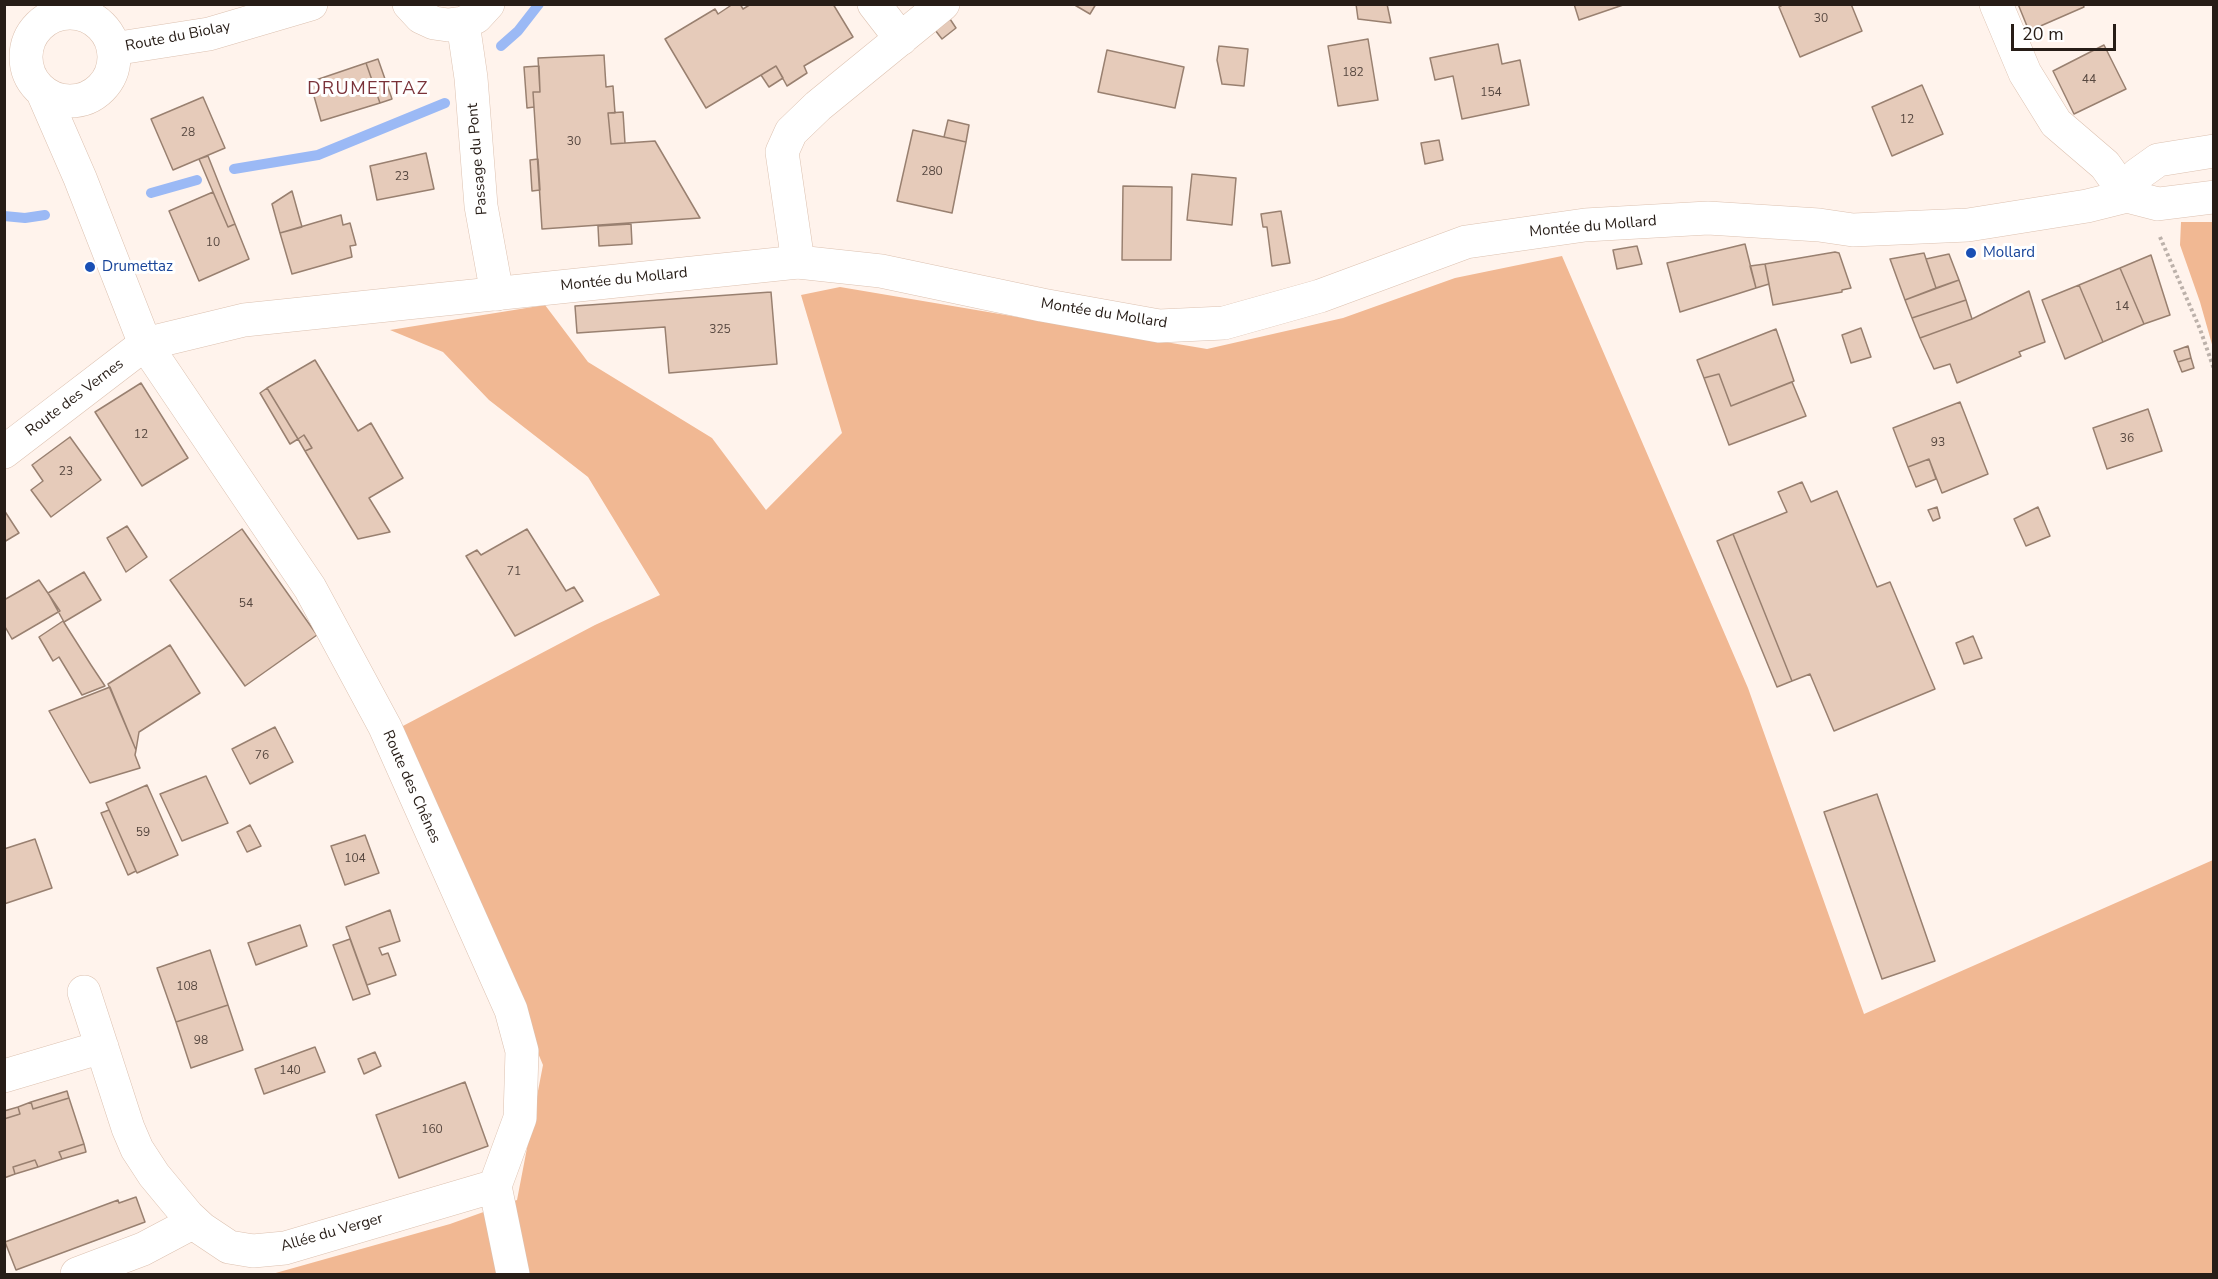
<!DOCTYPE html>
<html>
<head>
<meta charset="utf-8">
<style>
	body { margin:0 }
	#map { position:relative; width:2218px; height:1279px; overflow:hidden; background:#fff3ec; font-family:"Nunito Sans",sans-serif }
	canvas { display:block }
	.frame { position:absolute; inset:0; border:6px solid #271d17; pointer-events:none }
	.scale { position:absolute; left:2011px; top:24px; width:105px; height:27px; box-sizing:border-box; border:3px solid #271d17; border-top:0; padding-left:8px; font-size:18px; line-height:21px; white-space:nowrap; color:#271d17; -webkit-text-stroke:4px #fff; paint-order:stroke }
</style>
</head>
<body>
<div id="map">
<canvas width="2218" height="1279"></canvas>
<div class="frame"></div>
<div class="scale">20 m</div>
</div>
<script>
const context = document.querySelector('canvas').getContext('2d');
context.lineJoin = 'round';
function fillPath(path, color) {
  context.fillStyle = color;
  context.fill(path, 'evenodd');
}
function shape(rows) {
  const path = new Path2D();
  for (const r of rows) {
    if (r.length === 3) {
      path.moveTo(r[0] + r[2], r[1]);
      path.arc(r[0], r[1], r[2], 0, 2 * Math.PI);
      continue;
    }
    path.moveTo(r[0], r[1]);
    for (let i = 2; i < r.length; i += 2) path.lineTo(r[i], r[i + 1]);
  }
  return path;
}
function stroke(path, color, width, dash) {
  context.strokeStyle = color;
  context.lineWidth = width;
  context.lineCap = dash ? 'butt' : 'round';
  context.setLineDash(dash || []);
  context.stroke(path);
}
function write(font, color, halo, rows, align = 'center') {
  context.font = font + ' "Nunito Sans",sans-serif';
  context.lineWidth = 6;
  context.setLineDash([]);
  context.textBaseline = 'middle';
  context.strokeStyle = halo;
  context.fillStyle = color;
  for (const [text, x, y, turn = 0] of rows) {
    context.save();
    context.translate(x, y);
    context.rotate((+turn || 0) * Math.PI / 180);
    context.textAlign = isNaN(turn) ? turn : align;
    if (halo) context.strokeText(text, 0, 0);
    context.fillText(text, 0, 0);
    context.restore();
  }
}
const green = shape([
	[2181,222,2213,222,2213,348,2200,302,2180,245],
	[1562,256,1748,688,1864,1014,2213,860,2213,1274,272,1274,450,1224,517,1200,543,1065,401,727,595,625,660,595,588,477,489,400,443,352,390,330,545,305,588,362,712,438,766,510,842,433,801,295,840,287,1207,349,1343,318,1455,278]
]);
const stream = shape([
	[501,46,518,31,539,4],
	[234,169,318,155,445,103],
	[151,193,197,180],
	[4,216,25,218,45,215]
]);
const building = shape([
	[733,4,740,4,743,9,751,4,833,4,853,37,804,66,807,73,787,86,776,66,706,108,665,39,715,9,718,14,733,4],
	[1073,4,1096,4,1090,14,1073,4],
	[1356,4,1387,4,1391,23,1358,19,1356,4],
	[1574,4,1626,4,1579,20,1574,4],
	[1784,4,1851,4,1862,31,1800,57,1779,7,1784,4],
	[2018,4,2083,4,2084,7,2029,31,2018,4],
	[950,19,956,28,942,39,935,30,950,19],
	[1368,39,1378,100,1338,106,1328,46,1368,39],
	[1498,44,1502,64,1520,60,1529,105,1462,119,1453,76,1435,80,1430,58,1498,44],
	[2104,45,2126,89,2074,114,2053,71,2104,45],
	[1219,46,1248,49,1244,86,1222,84,1217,60,1219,46],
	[1107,50,1184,67,1175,108,1098,92,1107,50],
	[604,55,606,87,613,86,615,113,608,113,611,144,655,141,700,218,542,229,533,92,540,92,538,58,604,55],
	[378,59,392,99,380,103,366,63,378,59],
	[366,63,380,103,321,121,310,82,366,63],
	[539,66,540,92,533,92,534,107,527,108,524,67,539,66],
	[776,66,783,78,769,87,761,75,776,66],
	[1922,85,1943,134,1892,156,1872,107,1922,85],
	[203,97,225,148,173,170,151,119,203,97],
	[623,112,625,143,611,144,608,113,623,112],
	[948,120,969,125,966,142,944,137,948,120],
	[913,130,966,142,952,213,897,201,913,130],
	[1439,140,1443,160,1425,164,1421,143,1439,140],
	[426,153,434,189,377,200,370,166,426,153],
	[208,156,235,224,228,227,199,159,208,156],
	[538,159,540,190,532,191,530,160,538,159],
	[1192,174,1236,178,1232,225,1187,220,1192,174],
	[1123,186,1172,187,1171,260,1122,260,1123,186],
	[292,191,302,227,280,233,272,204,292,191],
	[213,192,228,227,235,224,249,259,199,281,169,211,213,192],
	[1281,211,1290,263,1272,266,1267,227,1263,227,1261,214,1281,211],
	[341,215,343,225,350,223,356,245,350,246,352,257,292,274,280,233,341,215],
	[631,224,632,244,599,246,598,226,631,224],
	[1745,244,1756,288,1680,312,1667,263,1745,244],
	[1637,246,1642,264,1617,269,1613,250,1637,246],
	[1835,252,1839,253,1851,288,1842,290,1842,292,1773,305,1765,264,1835,252],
	[1924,253,1936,288,1905,300,1890,259,1924,253],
	[1949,254,1959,280,1936,288,1926,259,1949,254],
	[2151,255,2170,315,2144,324,2120,268,2151,255],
	[1765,264,1769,284,1756,288,1750,266,1765,264],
	[2120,268,2144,324,2103,342,2079,285,2120,268],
	[1959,280,1966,300,1912,318,1905,300,1959,280],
	[2079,285,2103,342,2065,359,2042,300,2079,285],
	[2029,291,2045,342,2019,352,2021,356,1957,383,1950,364,1934,369,1920,338,1972,319,2029,291],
	[771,292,777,364,669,373,665,327,577,333,575,306,771,292],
	[1966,300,1972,319,1920,338,1912,318,1966,300],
	[1861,328,1871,357,1851,363,1842,335,1861,328],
	[1776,329,1794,381,1731,406,1719,374,1704,378,1697,360,1776,329],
	[2188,346,2191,358,2178,362,2174,351,2188,346],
	[2191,358,2194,368,2182,372,2178,362,2191,358],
	[315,360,358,431,371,423,403,478,369,498,390,532,358,539,305,451,312,448,304,435,298,439,267,388,315,360],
	[1719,374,1731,406,1792,382,1806,416,1729,445,1704,378,1719,374],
	[141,383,188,458,142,486,95,412,141,383],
	[267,388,298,439,290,444,260,393,267,388],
	[1960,402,1988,474,1942,493,1929,459,1908,467,1893,428,1960,402],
	[2148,409,2162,451,2107,469,2093,428,2148,409],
	[304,435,312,448,305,451,298,439,304,435],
	[70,437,101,480,51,517,31,490,43,481,32,465,70,437],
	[1929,459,1936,479,1916,487,1908,467,1929,459],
	[1802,482,1811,502,1837,491,1877,587,1890,582,1935,689,1834,731,1810,674,1792,681,1733,534,1787,512,1778,492,1802,482],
	[1937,507,1940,518,1933,521,1928,510,1937,507],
	[2038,507,2050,536,2026,546,2014,519,2038,507],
	[4,510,19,533,4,542,4,510],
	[127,526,147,557,126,572,107,538,127,526],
	[242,529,317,635,245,686,170,580,242,529],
	[527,529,566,591,574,587,583,601,515,636,466,556,477,550,481,555,527,529],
	[1733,534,1792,681,1777,687,1717,541,1733,534],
	[84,572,101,600,64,622,48,593,84,572],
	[39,580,60,611,12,639,4,625,4,600,39,580],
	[63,621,91,665,105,686,82,695,59,657,53,661,39,637,63,621],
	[1973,636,1982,658,1964,664,1956,643,1973,636],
	[170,645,200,693,139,732,136,750,108,684,170,645],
	[110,687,136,750,135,755,140,768,90,783,49,711,110,687],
	[275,727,293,762,250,784,232,749,275,727],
	[206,776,228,823,182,841,160,794,206,776],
	[147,785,178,855,137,873,106,803,147,785],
	[1877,794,1935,961,1882,979,1824,812,1877,794],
	[109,810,136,871,128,875,101,813,109,810],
	[250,825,261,846,247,852,237,832,250,825],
	[365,835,379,873,345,885,331,846,365,835],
	[35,839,52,888,4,904,4,849,35,839],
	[390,910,400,941,379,948,382,955,388,953,396,975,367,985,346,927,390,910],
	[300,925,307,946,256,965,248,943,300,925],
	[350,939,370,994,353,1000,333,945,350,939],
	[210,950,228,1005,176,1022,157,968,210,950],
	[228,1005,243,1050,191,1068,176,1022,228,1005],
	[315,1047,325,1072,264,1094,255,1069,315,1047],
	[375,1052,381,1066,364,1074,358,1059,375,1052],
	[465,1082,488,1146,399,1178,376,1115,465,1082],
	[67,1091,69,1098,33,1109,31,1102,67,1091],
	[69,1098,84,1144,59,1152,62,1159,38,1167,35,1160,13,1167,15,1174,4,1178,4,1119,20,1114,18,1107,31,1102,33,1109,69,1098],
	[18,1107,20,1114,4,1119,4,1111,18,1107],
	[84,1144,86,1152,62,1159,59,1152,84,1144],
	[35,1160,38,1167,15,1174,13,1167,35,1160],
	[136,1197,145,1222,16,1270,5,1242,118,1200,119,1203,136,1197]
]);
const path = shape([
	[2160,237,2200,329,2214,369]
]);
const minor = shape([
	[409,4,421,17,434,23,448,25,463,23,476,17,488,4],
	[874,4,901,39],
	[1996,4,2025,73,2056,123,2105,165,2127,196],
	[70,57,44],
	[463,23,471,78,481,206,497,294],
	[113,49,209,34,311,4],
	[43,93,80,178,145,344,310,588,385,727,511,1010,522,1051,520,1118,495,1186,513,1274],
	[798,262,782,152,791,132,818,106,943,4],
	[84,992,128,1128,137,1149,154,1175,188,1216,202,1229,229,1247,253,1251,285,1248,495,1186],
	[4,1076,102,1047],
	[77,1274,143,1249,194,1222]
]);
const major = shape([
	[2127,196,2137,175,2158,160,2214,151],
	[4,452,145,344,244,320,798,262,881,271,1042,305,1159,326,1224,323,1320,296,1466,242,1585,225,1708,218,1819,225,1853,230,1968,225,2087,206,2127,196,2158,204,2214,197]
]);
const markers = [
	[1971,253,6,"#1a4fb4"],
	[90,267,6,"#1a4fb4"]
];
const numberNames = [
	["30",1821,19],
	["182",1353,73],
	["44",2089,80],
	["154",1491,93],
	["12",1907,120],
	["28",188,133],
	["30",574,142],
	["280",932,172],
	["23",402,177],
	["10",213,243],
	["14",2122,307],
	["325",720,330],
	["12",141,435],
	["36",2127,439],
	["93",1938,443],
	["23",66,472],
	["71",514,572],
	["54",246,604],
	["76",262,756],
	["59",143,833],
	["104",355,859],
	["108",187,987],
	["98",201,1041],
	["140",290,1071],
	["160",432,1130]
];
const streetNames = [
	["Route du Biolay",178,37,-11],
	["Passage du Pont",478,159,-95],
	["Montée du Mollard",1593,227,-5],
	["Montée du Mollard",624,280,-6],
	["Montée du Mollard",1104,314,9],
	["Route des Vernes",75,398,-37],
	["Route des Chênes",411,787,66],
	["Allée du Verger",332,1233,-16]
];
const transitNames = [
	["Mollard",1983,253],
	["Drumettaz",102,267]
];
const quarterNames = [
	["DRUMETTAZ",368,90]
];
fillPath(green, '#f1b893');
stroke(stream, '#9bb9f5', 10);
fillPath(building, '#e6cbba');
stroke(building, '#998070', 1.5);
stroke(minor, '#dcc1b0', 34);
stroke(major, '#dcc1b0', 34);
stroke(path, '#bcb1aa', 4, [3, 3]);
stroke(minor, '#fff', 33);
stroke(major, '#fff', 33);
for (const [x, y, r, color] of markers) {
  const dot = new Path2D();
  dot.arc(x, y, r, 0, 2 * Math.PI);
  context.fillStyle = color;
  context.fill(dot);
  stroke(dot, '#fff', 2);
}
write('12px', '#574840', null, numberNames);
write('15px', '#271d17', '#fff', streetNames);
write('15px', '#164399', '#fff', transitNames, 'left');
context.letterSpacing = '1.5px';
write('18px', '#7a3239', '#fff', quarterNames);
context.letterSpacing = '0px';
</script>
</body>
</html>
